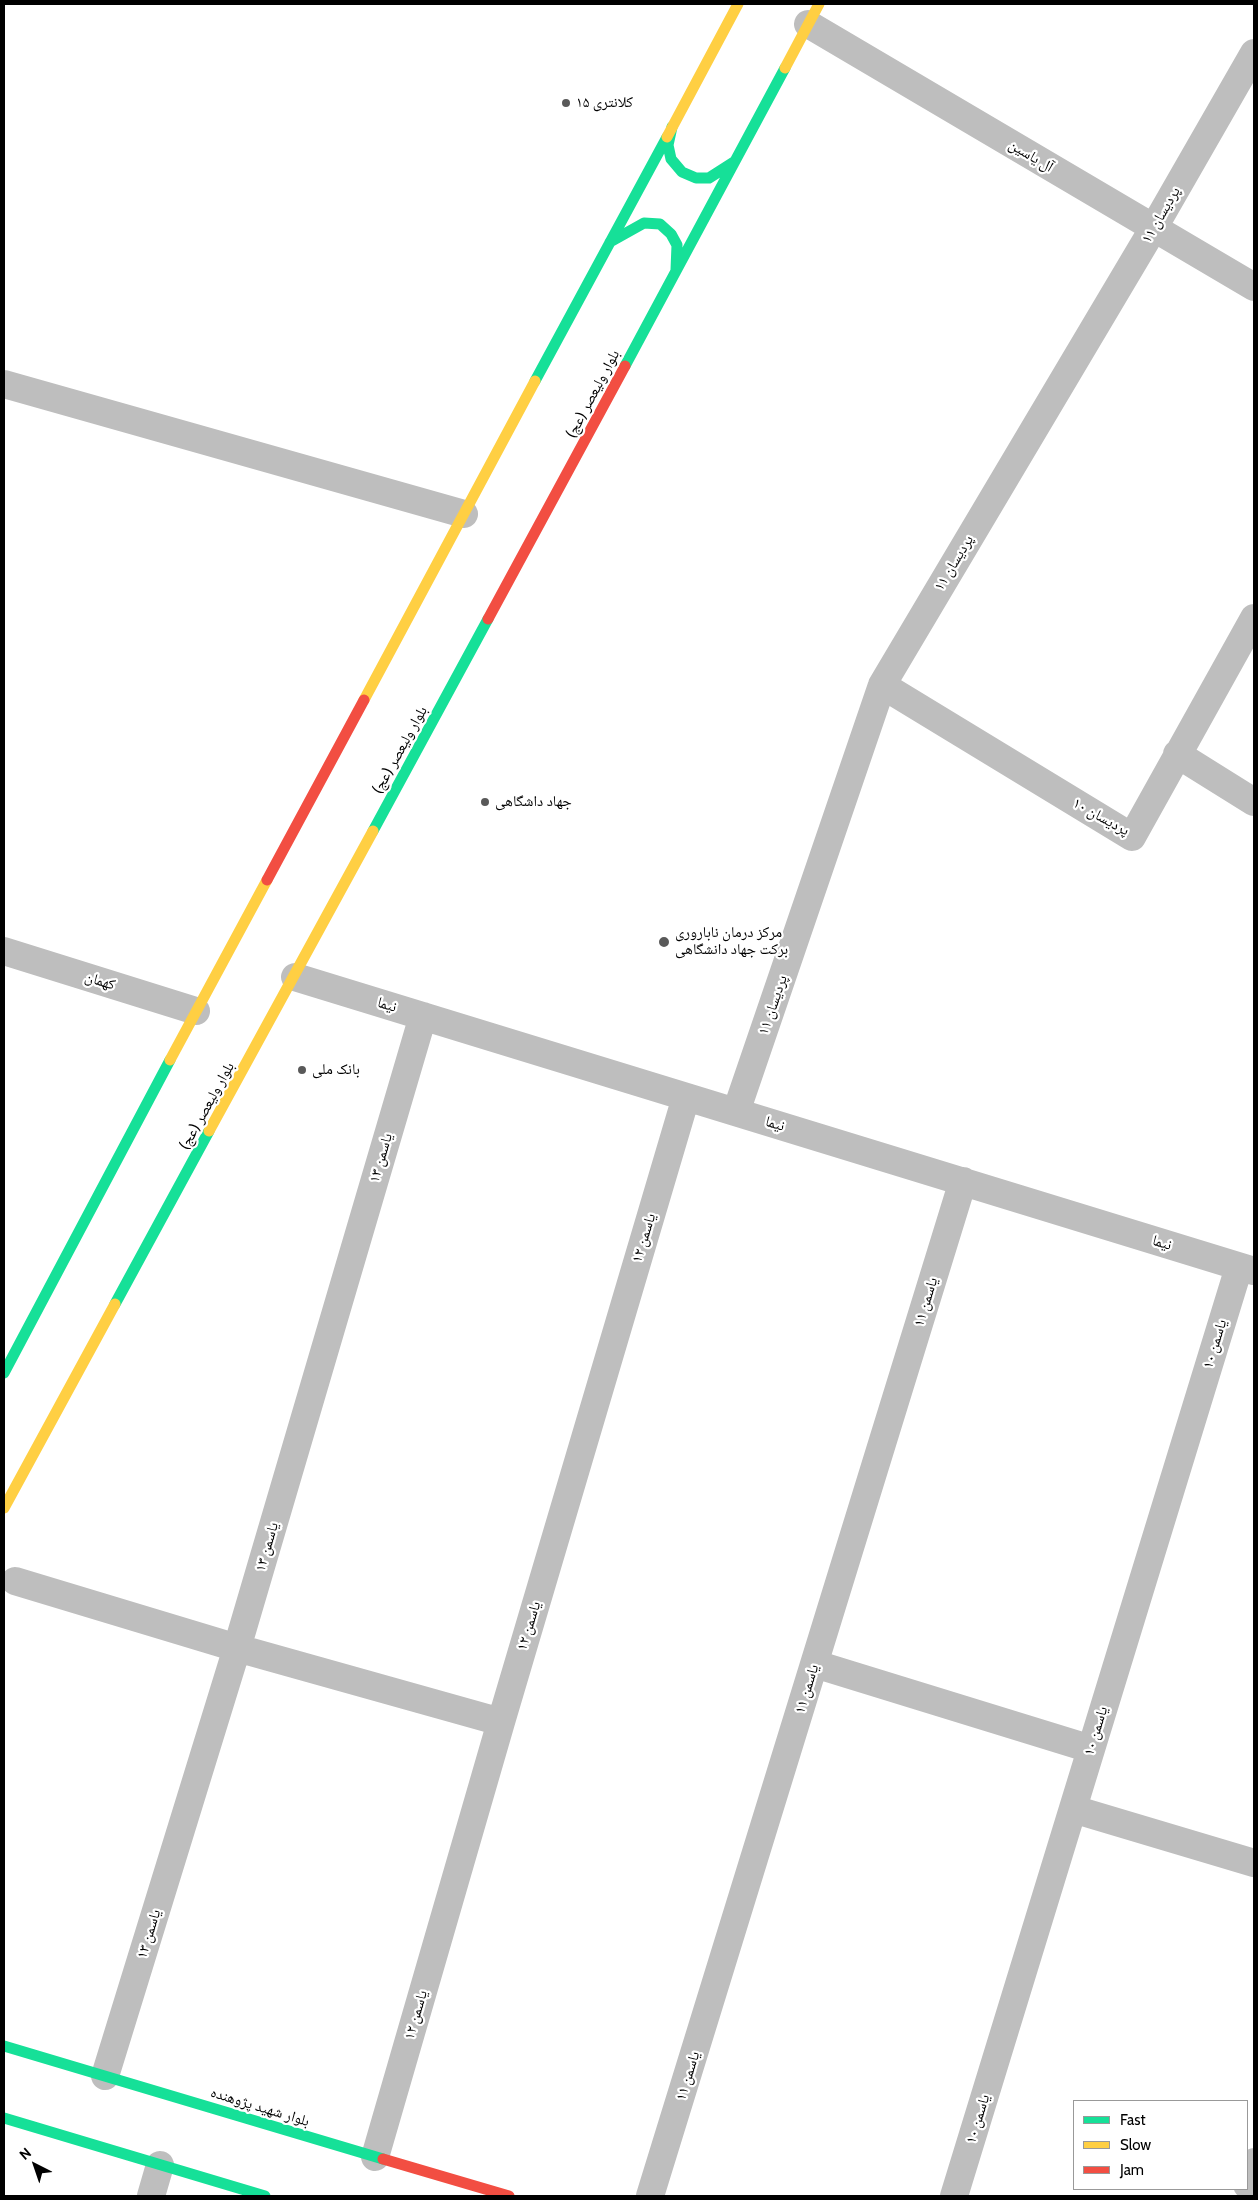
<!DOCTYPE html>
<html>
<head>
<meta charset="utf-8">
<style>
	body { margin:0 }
	#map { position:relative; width:1258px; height:2200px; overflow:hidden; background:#fff; font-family:Cabin,sans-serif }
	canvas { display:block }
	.frame { position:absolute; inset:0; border:5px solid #000; pointer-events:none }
	.legend { position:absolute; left:1073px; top:2100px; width:175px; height:90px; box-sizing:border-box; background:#fff; border:1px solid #999; margin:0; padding:6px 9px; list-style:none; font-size:15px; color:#000 }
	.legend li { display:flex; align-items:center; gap:10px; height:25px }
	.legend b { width:25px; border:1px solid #999 }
	.north { position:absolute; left:10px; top:2140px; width:50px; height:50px; -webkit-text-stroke:4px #fff; paint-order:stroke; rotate:319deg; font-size:14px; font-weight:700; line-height:20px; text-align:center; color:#000 }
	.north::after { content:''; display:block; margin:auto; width:18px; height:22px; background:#000; clip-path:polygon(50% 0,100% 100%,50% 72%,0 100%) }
</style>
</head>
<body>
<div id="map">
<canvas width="1258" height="2200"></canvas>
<div class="frame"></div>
<ul class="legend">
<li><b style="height:6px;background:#16e098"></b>Fast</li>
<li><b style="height:6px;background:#ffcf43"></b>Slow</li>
<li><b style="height:6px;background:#f24e42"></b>Jam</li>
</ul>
<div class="north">N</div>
</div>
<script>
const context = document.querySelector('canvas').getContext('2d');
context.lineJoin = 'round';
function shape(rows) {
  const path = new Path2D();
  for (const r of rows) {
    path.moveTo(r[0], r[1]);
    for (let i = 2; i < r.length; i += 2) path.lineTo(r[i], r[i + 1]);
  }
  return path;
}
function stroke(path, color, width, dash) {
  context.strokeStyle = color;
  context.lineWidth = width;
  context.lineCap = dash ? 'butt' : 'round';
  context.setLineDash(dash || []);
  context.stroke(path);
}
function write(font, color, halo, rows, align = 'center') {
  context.font = font + ' Cabin,"Noto Naskh Arabic",sans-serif';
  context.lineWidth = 4.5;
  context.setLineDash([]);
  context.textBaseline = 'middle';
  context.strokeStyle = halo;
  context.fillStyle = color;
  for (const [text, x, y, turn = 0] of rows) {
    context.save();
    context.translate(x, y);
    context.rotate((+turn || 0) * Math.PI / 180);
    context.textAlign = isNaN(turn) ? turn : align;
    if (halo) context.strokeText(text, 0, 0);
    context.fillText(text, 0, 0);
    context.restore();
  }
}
const street = shape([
	[808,24,1254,287],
	[4,384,464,514],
	[882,685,1132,837,1254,618],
	[1177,754,1254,802],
	[4,951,196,1011],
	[295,977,1254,1271],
	[736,1112,882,685,1153,229,1254,53],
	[15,1581,237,1648,501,1722],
	[815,1664,1091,1749],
	[1073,1809,1254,1863],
	[105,2076,237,1648,423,1016],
	[375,2157,501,1722,686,1097],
	[1247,2185,1254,2162],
	[151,2196,160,2165],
	[650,2196,963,1181],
	[954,2196,1239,1267]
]);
const fast = shape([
	[672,127,668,145,671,159,682,172,696,178,709,178,734,162],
	[610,242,644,223,660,224,671,234,677,245,676,270],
	[625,366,785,68],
	[535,381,667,137],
	[373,831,488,619],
	[115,1304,209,1131],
	[4,1373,170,1060],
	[4,2046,383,2159],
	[4,2118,265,2196]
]);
const slow = shape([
	[785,68,819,4],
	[667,137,738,4],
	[364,700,535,381],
	[170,1060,267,880],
	[209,1131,373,831],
	[4,1508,115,1304]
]);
const jam = shape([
	[488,619,625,366],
	[267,880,364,700],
	[383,2159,509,2196]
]);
const markers = [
	[566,103,5,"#595959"],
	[485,802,5,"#595959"],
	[664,942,6,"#595959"],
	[302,1070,5,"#595959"]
];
const poiNames = [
	["کلانتری ۱۵",576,103],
	["جهاد داشگاهی",495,802],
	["مرکز درمان ناباروری",675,933],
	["برکت جهاد دانشگاهی",675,950],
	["بانک ملی",312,1070]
];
const streetNames = [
	["آل یاسین",1031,156,31],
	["پردیسان ۱۱",1161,215,-60],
	["بلوار ولیعصر (عج)",593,394,-62],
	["پردیسان ۱۱",954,563,-59],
	["بلوار ولیعصر (عج)",400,750,-61],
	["پردیسان ۱۰",1101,817,29],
	["کهمان",100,981,17],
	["نیما",387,1005,17],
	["پردیسان ۱۱",773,1005,-71],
	["بلوار ولیعصر (عج)",207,1106,-61],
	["نیما",775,1124,17],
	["یاسمن ۱۳",381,1158,-74],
	["یاسمن ۱۲",644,1238,-73],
	["نیما",1162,1243,17],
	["یاسمن ۱۱",926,1302,-73],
	["یاسمن ۱۰",1215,1344,-73],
	["یاسمن ۱۳",267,1547,-74],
	["یاسمن ۱۲",529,1626,-73],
	["یاسمن ۱۱",807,1689,-73],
	["یاسمن ۱۰",1096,1731,-73],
	["یاسمن ۱۳",149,1934,-73],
	["یاسمن ۱۲",416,2015,-74],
	["یاسمن ۱۱",688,2076,-73],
	["بلوار شهید پژوهنده",260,2107,17],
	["یاسمن ۱۰",978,2119,-73]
];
stroke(street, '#bebebe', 28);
stroke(fast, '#16e098', 11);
stroke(slow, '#ffcf43', 11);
stroke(jam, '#f24e42', 11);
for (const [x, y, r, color] of markers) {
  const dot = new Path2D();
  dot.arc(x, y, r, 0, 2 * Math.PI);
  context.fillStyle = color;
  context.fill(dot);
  stroke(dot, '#fff', 2);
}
write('15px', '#000', '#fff', poiNames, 'left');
write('15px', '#000', '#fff', streetNames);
</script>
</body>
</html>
